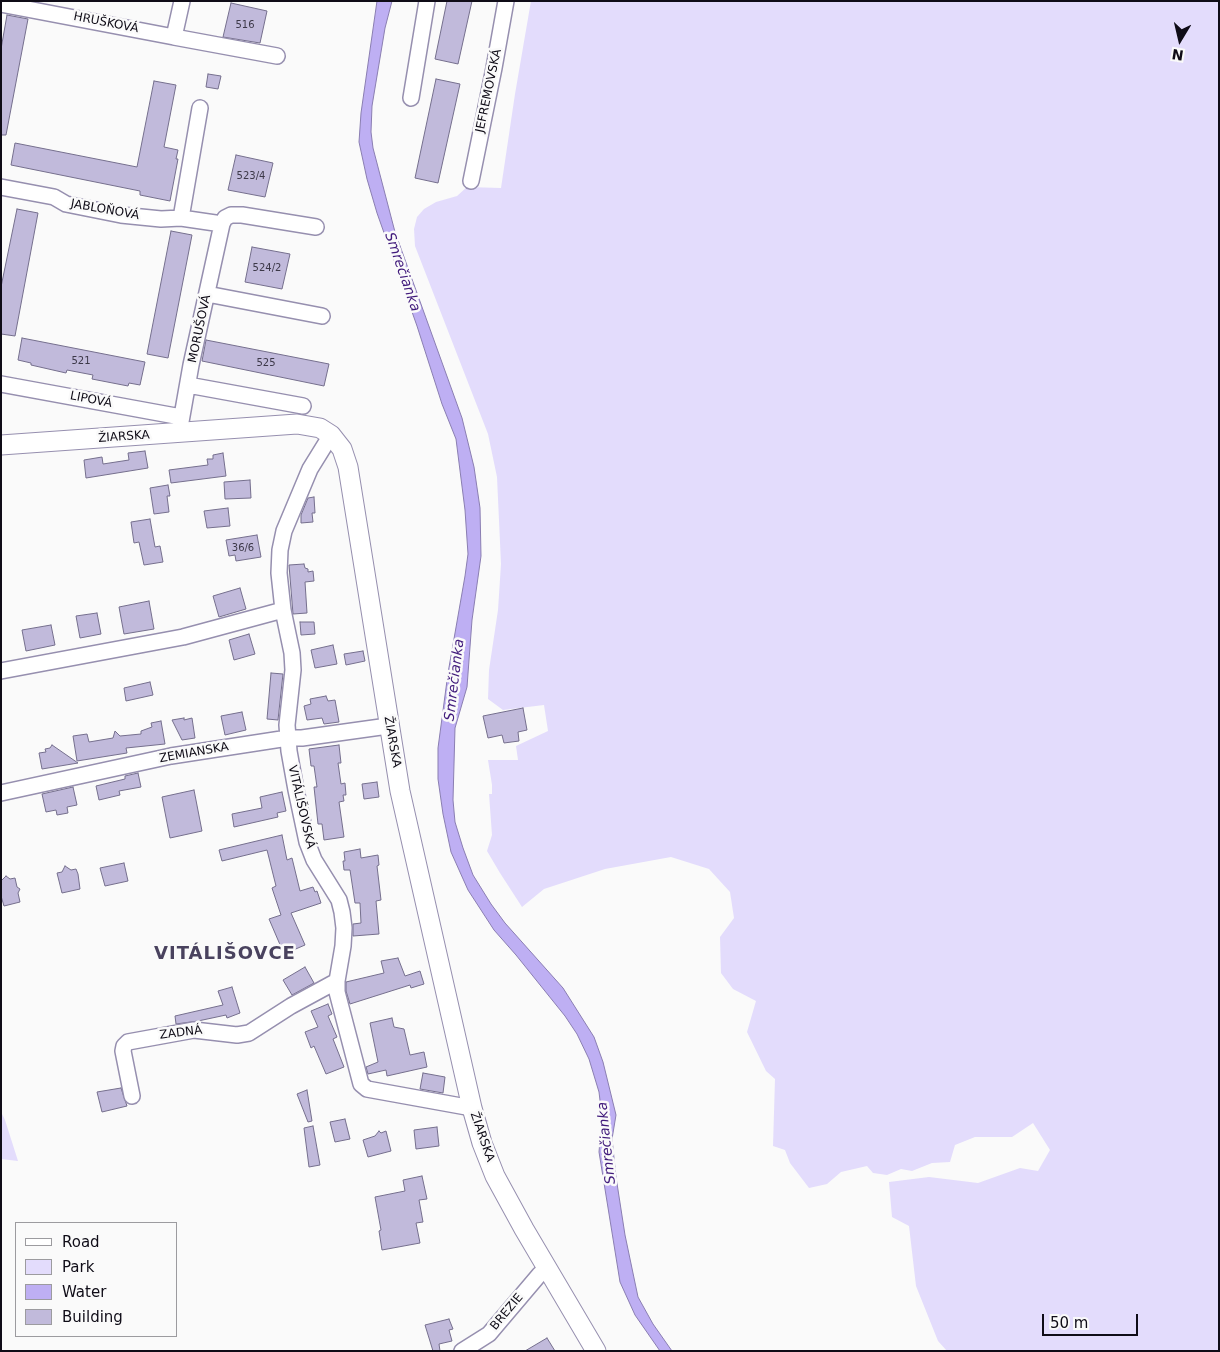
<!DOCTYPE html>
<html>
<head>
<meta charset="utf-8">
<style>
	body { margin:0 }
	#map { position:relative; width:1220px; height:1352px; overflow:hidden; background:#fafafa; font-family:"DejaVu Sans",sans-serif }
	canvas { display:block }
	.frame { position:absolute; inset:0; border:2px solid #0f0c17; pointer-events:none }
	.legend { position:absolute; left:15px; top:1222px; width:162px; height:115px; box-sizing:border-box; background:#fafafa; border:1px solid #9c9b9f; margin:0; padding:6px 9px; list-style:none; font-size:15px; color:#0f0c17 }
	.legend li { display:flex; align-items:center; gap:10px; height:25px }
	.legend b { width:25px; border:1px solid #9c9b9f }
	.north { position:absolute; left:1155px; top:15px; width:50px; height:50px; -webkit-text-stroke:4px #fafafa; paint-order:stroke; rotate:189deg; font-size:14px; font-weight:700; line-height:20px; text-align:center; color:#0f0c17 }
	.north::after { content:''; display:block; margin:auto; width:18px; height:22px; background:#0f0c17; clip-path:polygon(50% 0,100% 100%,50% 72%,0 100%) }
	.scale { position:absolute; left:1042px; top:1314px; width:96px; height:22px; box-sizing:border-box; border:2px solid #0f0c17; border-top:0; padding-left:6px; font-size:15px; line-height:18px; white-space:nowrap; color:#0f0c17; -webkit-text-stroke:4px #fafafa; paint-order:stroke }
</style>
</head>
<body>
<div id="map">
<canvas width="1220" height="1352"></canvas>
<div class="frame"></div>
<ul class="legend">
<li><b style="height:6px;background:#fff"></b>Road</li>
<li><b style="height:14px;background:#e3dcfc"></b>Park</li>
<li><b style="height:14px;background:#beaff3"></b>Water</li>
<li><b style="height:14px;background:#c1badb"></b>Building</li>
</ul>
<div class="north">N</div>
<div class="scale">50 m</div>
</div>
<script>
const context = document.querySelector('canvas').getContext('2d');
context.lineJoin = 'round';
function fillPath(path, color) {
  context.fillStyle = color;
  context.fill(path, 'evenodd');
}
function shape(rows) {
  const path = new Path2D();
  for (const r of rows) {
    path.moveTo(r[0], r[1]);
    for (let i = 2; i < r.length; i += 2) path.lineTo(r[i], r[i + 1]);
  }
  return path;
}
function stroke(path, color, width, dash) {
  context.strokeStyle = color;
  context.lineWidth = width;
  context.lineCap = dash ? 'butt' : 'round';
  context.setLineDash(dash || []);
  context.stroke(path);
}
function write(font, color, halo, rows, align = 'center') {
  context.font = font + ' "DejaVu Sans",sans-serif';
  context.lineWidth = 5;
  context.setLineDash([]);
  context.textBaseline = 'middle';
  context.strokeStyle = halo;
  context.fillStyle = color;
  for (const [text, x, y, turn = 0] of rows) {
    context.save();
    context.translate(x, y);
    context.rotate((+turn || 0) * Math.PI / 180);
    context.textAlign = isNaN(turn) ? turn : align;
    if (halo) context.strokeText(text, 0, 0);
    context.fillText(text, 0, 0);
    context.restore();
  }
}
const green = shape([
	[531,1,1219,1,1219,1351,947,1351,938,1341,916,1286,909,1226,892,1217,889,1182,929,1177,978,1183,1020,1168,1038,1171,1050,1150,1033,1123,1012,1137,975,1137,955,1145,950,1162,932,1163,912,1171,901,1169,887,1175,873,1173,867,1166,841,1172,827,1184,809,1188,790,1163,785,1150,773,1146,775,1079,766,1071,747,1032,756,1001,733,989,721,973,720,937,734,918,730,892,709,869,671,857,605,869,544,889,522,907,500,873,487,851,492,835,489,794,492,794,492,785,488,760,518,760,516,746,548,731,544,705,503,710,488,699,489,670,498,610,501,564,497,477,488,434,415,246,414,229,417,217,424,209,436,202,457,196,467,187,501,188,515,94],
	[1,1112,5,1120,18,1161,1,1159]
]);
const water = shape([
	[377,1,392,1,385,28,372,106,371,132,373,148,395,232,462,418,474,467,480,508,481,556,472,620,467,687,455,728,453,800,455,822,463,848,473,875,491,904,505,923,563,988,594,1037,603,1062,616,1115,612,1139,616,1177,625,1235,638,1297,653,1324,672,1351,660,1351,635,1315,620,1282,599,1152,602,1117,599,1092,589,1059,577,1034,565,1016,516,955,494,930,468,890,451,852,443,814,438,779,438,748,448,673,465,576,468,554,465,510,456,439,442,404,417,326,377,213,367,179,359,142,361,113,377,1]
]);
const building = shape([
	[447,1,472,1,458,64,435,59,447,1],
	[231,3,267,11,260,43,223,37,231,3],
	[7,15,28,19,6,135,1,135,1,49,7,15],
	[208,74,221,76,218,89,206,87,208,74],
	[436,79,460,84,438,183,415,178,436,79],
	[154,81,176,85,164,147,178,150,176,159,178,159,170,201,140,195,140,191,11,165,15,143,137,167,154,81],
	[236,155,273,163,265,197,228,190,236,155],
	[17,209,38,213,15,336,1,334,1,287,17,209],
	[171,231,192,235,168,358,147,354,171,231],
	[252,247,290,254,282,289,245,282,252,247],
	[22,338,145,362,140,385,129,383,128,386,92,379,93,375,67,370,66,373,31,365,31,363,18,360,22,338],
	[206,340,329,364,324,386,202,361,206,340],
	[145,451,148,468,86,478,84,460,102,457,103,464,129,460,128,453,145,451],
	[223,453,226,476,171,483,169,470,208,465,207,459,213,459,213,455,223,453],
	[250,480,251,498,225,499,224,482,250,480],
	[168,485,170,496,167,496,169,512,154,514,150,488,168,485],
	[314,497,315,513,312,513,313,522,301,523,301,515,308,498,314,497],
	[228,508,230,526,207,528,204,511,228,508],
	[150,519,155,547,160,546,163,562,144,565,139,542,134,543,131,522,150,519],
	[257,535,261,557,236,561,235,555,229,556,226,540,257,535],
	[304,564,305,568,308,569,308,572,313,571,314,581,305,582,307,613,293,614,289,565,304,564],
	[240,588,246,609,219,617,213,596,240,588],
	[149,601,154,629,124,634,119,607,149,601],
	[97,613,101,634,80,638,76,616,97,613],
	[300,622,314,622,315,634,301,635,300,622],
	[51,625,55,645,26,651,22,630,51,625],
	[249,634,255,654,234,660,229,640,249,634],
	[333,645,337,664,315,668,311,650,333,645],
	[363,651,365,661,346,665,344,654,363,651],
	[271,673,283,674,278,720,267,719,271,673],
	[150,682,153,695,126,701,124,688,150,682],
	[326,696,328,701,335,700,339,722,324,724,322,718,307,720,304,706,311,704,310,699,326,696],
	[523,708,527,730,518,732,519,741,504,743,502,735,488,738,483,716,523,708],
	[242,712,246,730,225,735,221,716,242,712],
	[184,718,184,720,192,718,195,738,182,740,172,720,184,718],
	[161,721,165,744,126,748,127,753,77,761,73,736,87,734,89,742,113,738,115,731,120,736,141,734,141,731,152,727,151,723,161,721],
	[52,745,78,763,42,769,39,753,46,752,45,749,50,748,52,745],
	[339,745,341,763,338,763,341,784,345,783,346,795,343,795,344,801,339,802,344,837,324,840,322,824,318,824,314,787,317,787,314,766,311,766,309,749,339,745],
	[138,773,141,787,119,791,120,795,99,800,96,786,125,779,125,776,138,773],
	[377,782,379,797,364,799,362,784,377,782],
	[73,787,77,805,67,807,68,813,57,815,56,810,46,812,42,794,73,787],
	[194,790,202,831,170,838,162,797,194,790],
	[282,792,286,811,277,813,278,817,234,827,232,814,262,808,260,797,282,792],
	[282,835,287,860,292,858,300,891,313,887,315,892,317,891,321,903,291,913,305,945,284,954,269,919,281,915,272,888,276,886,267,850,222,861,219,850,282,835],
	[360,849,361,858,378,855,379,865,377,866,381,900,376,901,379,934,353,936,353,924,361,923,360,903,355,903,350,870,344,870,343,861,345,861,344,852,360,849],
	[124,863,128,881,105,886,100,868,124,863],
	[65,866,71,870,76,869,78,874,80,889,62,893,57,873,62,872,65,866],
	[6,876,10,879,15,878,17,887,20,889,18,893,20,902,4,906,1,896,1,881,6,876],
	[398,958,405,976,420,971,424,984,411,988,410,985,350,1004,346,991,346,982,384,973,381,961,398,958],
	[305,967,314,983,292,995,283,980,305,967],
	[232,987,240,1013,227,1018,226,1015,198,1021,176,1024,175,1016,223,1005,218,991,232,987],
	[328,1004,332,1014,328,1016,337,1037,333,1039,344,1067,326,1074,314,1046,311,1048,305,1032,318,1027,311,1011,328,1004],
	[392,1018,394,1027,404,1029,410,1055,424,1052,427,1067,387,1076,386,1070,368,1074,366,1067,378,1062,370,1023,392,1018],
	[423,1073,445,1077,443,1093,420,1089,423,1073],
	[121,1088,127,1106,102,1112,97,1092,121,1088],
	[307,1090,312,1121,308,1122,297,1094,307,1090],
	[345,1119,350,1139,335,1142,330,1122,345,1119],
	[313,1126,320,1165,309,1167,304,1128,313,1126],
	[437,1127,439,1146,416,1149,414,1130,437,1127],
	[379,1131,381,1133,386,1131,391,1151,368,1157,363,1140,375,1136,379,1131],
	[422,1176,427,1199,419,1200,423,1222,416,1223,420,1243,382,1250,379,1231,381,1230,375,1197,405,1191,403,1180,422,1176],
	[449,1319,453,1329,449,1330,452,1341,439,1344,440,1351,433,1351,425,1325,449,1319],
	[547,1338,555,1351,525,1351,547,1338]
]);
const minor = shape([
	[1,4,174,37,182,1],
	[174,37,277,56],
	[411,98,427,1],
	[471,181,494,68,506,1],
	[1,187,54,197,66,204,121,215,161,219,181,218,222,224],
	[181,218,200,108],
	[207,294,322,316],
	[1,384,181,417],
	[188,385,303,406],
	[179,433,191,365,222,224,225,218,231,215,242,215,316,227],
	[331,435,310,469,284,531,280,550,279,573,283,610,292,653,293,670,287,725,289,751,296,790,307,842,314,860,339,900,342,912,344,928,343,946,337,981,337,992,361,1084,367,1089,472,1108],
	[1,671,183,637,283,610],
	[1,793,171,756,288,738,302,738,388,726],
	[132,1096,123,1051,124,1046,128,1042,194,1030,237,1035,249,1033,291,1006,337,981],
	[462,1351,489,1334,539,1275,547,1268]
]);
const tertiary = shape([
	[1,445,297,424,320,428,331,435,342,449,348,467,400,791,472,1108,482,1143,495,1176,524,1229,596,1351]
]);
const numberNames = [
	["516",245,25],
	["523/4",251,176],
	["524/2",267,268],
	["521",81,361],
	["525",266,363],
	["36/6",243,548]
];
const streetNames = [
	["HRUŠKOVÁ",106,23,11],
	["JEFREMOVSKÁ",489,91,-78],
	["JABLOŇOVÁ",105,210,10],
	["MORUŠOVÁ",200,329,-78],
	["LIPOVÁ",91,400,11],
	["ŽIARSKA",124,437,-4],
	["ŽIARSKA",392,742,80],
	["ZEMIANSKA",194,753,-10],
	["VITÁLIŠOVSKÁ",301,807,77],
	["ZADNÁ",181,1033,-7],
	["ŽIARSKA",482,1137,71],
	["BREZIE",507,1312,-50]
];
const waterNames = [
	["Smrečianka",402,272,71],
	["Smrečianka",455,680,-83],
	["Smrečianka",607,1143,-96]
];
const districtNames = [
	["VITÁLIŠOVCE",225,954]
];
fillPath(green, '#e3dcfc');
fillPath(water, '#beaff3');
stroke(water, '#8a7eb1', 1);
fillPath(building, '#c1badb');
stroke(building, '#756f8d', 1);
stroke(minor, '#968faf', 18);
stroke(tertiary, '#968faf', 21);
stroke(minor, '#fff', 15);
stroke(tertiary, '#fff', 19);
write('10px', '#3c3848', null, numberNames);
write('12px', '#0f0c17', '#fafafa', streetNames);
write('italic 14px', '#401a7b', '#fafafa', waterNames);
context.letterSpacing = '1px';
write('bold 18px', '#49425e', '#fafafa', districtNames);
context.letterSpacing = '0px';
</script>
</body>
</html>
